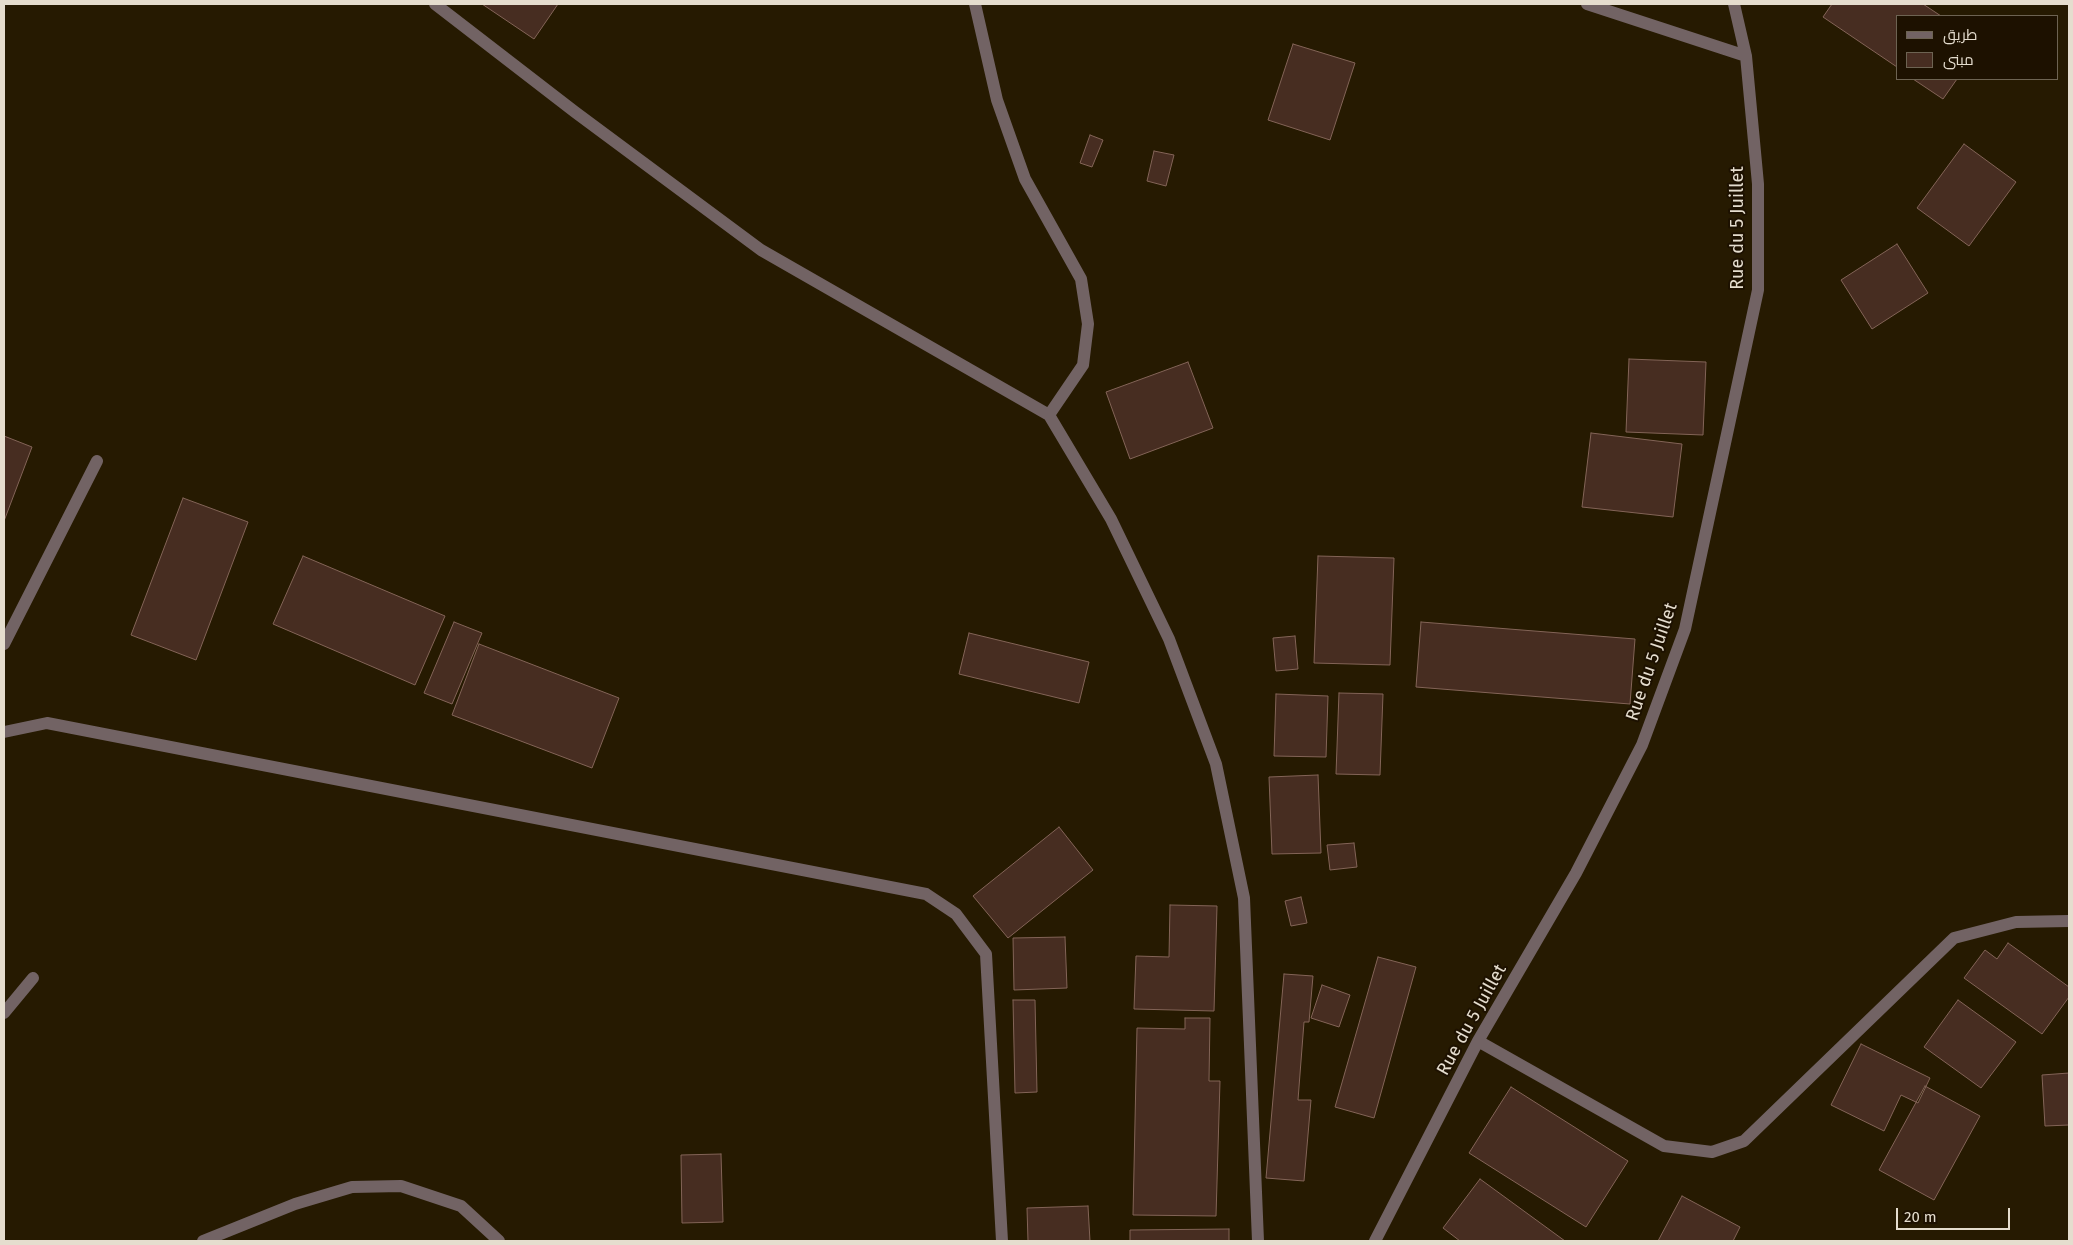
<!DOCTYPE html>
<html>
<head>
<meta charset="utf-8">
<style>
	body { margin:0 }
	#map { position:relative; width:2073px; height:1245px; overflow:hidden; background:#261a01; font-family:"Fira Sans",Cairo,sans-serif }
	canvas { display:block }
	.frame { position:absolute; inset:0; border:5px solid #e5ddce; pointer-events:none }
	.legend { position:absolute; left:1896px; top:15px; width:162px; height:65px; box-sizing:border-box; background:#1d1100; border:1px solid #6d6352; margin:0; padding:6px 9px; list-style:none; font-size:15px; color:#e5ddce }
	.legend li { display:flex; align-items:center; gap:10px; height:25px }
	.legend b { width:25px; border:1px solid #6d6352 }
	.scale { position:absolute; left:1896px; top:1208px; width:114px; height:22px; box-sizing:border-box; border:2px solid #e5ddce; border-top:0; padding-left:6px; font-size:15px; line-height:18px; white-space:nowrap; color:#e5ddce; -webkit-text-stroke:4px #1d1100; paint-order:stroke }
</style>
</head>
<body>
<div id="map">
<canvas width="2073" height="1245"></canvas>
<div class="frame"></div>
<ul class="legend">
<li><b style="height:6px;background:#726364"></b>طريق</li>
<li><b style="height:14px;background:#472d21"></b>مبنى</li>
</ul>
<div class="scale">20 m</div>
</div>
<script>
const context = document.querySelector('canvas').getContext('2d');
context.lineJoin = 'round';
function fillPath(path, color) {
  context.fillStyle = color;
  context.fill(path, 'evenodd');
}
function shape(rows) {
  const path = new Path2D();
  for (const r of rows) {
    path.moveTo(r[0], r[1]);
    for (let i = 2; i < r.length; i += 2) path.lineTo(r[i], r[i + 1]);
  }
  return path;
}
function stroke(path, color, width, dash) {
  context.strokeStyle = color;
  context.lineWidth = width;
  context.lineCap = dash ? 'butt' : 'round';
  context.setLineDash(dash || []);
  context.stroke(path);
}
function write(font, color, halo, rows, align = 'center') {
  context.font = font + ' "Fira Sans",sans-serif';
  context.lineWidth = 4;
  context.setLineDash([]);
  context.textBaseline = 'middle';
  context.strokeStyle = halo;
  context.fillStyle = color;
  for (const [text, x, y, turn = 0] of rows) {
    context.save();
    context.translate(x, y);
    context.rotate((+turn || 0) * Math.PI / 180);
    context.textAlign = isNaN(turn) ? turn : align;
    if (halo) context.strokeText(text, 0, 0);
    context.fillText(text, 0, 0);
    context.restore();
  }
}
const building = shape([
	[482,4,558,4,534,39,482,4],
	[1832,4,1923,4,1941,16,1897,16,1897,67,1823,17,1832,4],
	[1293,44,1355,63,1330,140,1268,120,1293,44],
	[1913,79,1957,79,1943,99,1913,79],
	[1090,135,1103,140,1092,167,1080,163,1090,135],
	[1964,144,2016,182,1969,246,1917,208,1964,144],
	[1154,151,1174,155,1166,186,1147,181,1154,151],
	[1897,244,1928,293,1872,329,1841,280,1897,244],
	[1629,359,1706,362,1703,435,1626,432,1629,359],
	[1188,362,1213,428,1130,459,1106,392,1188,362],
	[1591,433,1682,444,1673,517,1582,507,1591,433],
	[4,436,32,447,4,521,4,436],
	[183,498,248,522,196,660,131,635,183,498],
	[303,556,445,616,415,685,273,624,303,556],
	[1318,556,1394,558,1390,665,1314,663,1318,556],
	[454,622,482,633,452,704,424,693,454,622],
	[1421,622,1635,639,1630,704,1416,687,1421,622],
	[969,633,1089,662,1079,703,959,674,969,633],
	[1295,636,1298,669,1276,671,1273,638,1295,636],
	[479,644,619,698,592,768,452,715,479,644],
	[1339,693,1383,694,1380,775,1336,774,1339,693],
	[1276,694,1328,696,1326,757,1274,756,1276,694],
	[1318,775,1321,853,1272,854,1269,777,1318,775],
	[1059,827,1093,870,1008,938,973,896,1059,827],
	[1354,843,1357,867,1330,870,1327,845,1354,843],
	[1301,897,1307,923,1291,926,1285,901,1301,897],
	[1170,905,1217,906,1214,1011,1134,1009,1136,956,1169,957,1170,905],
	[1065,937,1067,988,1014,990,1013,938,1065,937],
	[2008,943,2069,987,2069,997,2042,1034,1964,978,1985,950,1997,959,2008,943],
	[1378,957,1416,967,1374,1118,1335,1107,1378,957],
	[1284,974,1313,976,1309,1022,1304,1022,1298,1100,1311,1100,1304,1181,1266,1178,1284,974],
	[1322,985,1350,995,1339,1027,1311,1018,1322,985],
	[1013,1000,1035,1000,1037,1092,1015,1093,1013,1000],
	[1958,1000,2016,1042,1981,1088,1924,1047,1958,1000],
	[1185,1018,1210,1018,1209,1081,1220,1081,1216,1216,1133,1215,1137,1028,1185,1029,1185,1018],
	[1861,1044,1930,1078,1918,1103,1901,1095,1884,1131,1831,1105,1861,1044],
	[2069,1073,2069,1125,2045,1126,2042,1075,2069,1073],
	[1925,1086,1980,1116,1934,1200,1879,1170,1925,1086],
	[1511,1087,1628,1161,1586,1227,1469,1153,1511,1087],
	[721,1154,723,1222,682,1223,681,1155,721,1154],
	[1480,1179,1565,1241,1460,1241,1443,1228,1480,1179],
	[1682,1196,1740,1227,1733,1241,1658,1241,1682,1196],
	[1088,1206,1090,1241,1028,1241,1027,1208,1088,1206],
	[1229,1229,1229,1241,1130,1241,1130,1230,1229,1229]
]);
const minor = shape([
	[435,4,575,112,761,250,1049,415,1111,519,1169,639,1216,764,1244,898,1258,1241],
	[975,4,997,100,1025,179,1081,279,1088,324,1083,365,1049,415],
	[1587,4,1746,56],
	[4,644,97,461],
	[4,732,47,723,926,894,956,914,986,954,1002,1241],
	[4,1013,33,978],
	[1478,1041,1664,1146,1712,1152,1744,1141,1954,938,2016,922,2069,921],
	[203,1241,295,1204,352,1187,401,1186,461,1206,499,1241],
	[1375,1241,1478,1041,1576,873,1642,745,1685,629,1758,290,1758,184,1746,56,1734,4]
]);
const streetNames = [
	["Rue du 5 Juillet",1738,228,-90],
	["Rue du 5 Juillet",1652,662,-71],
	["Rue du 5 Juillet",1472,1020,-61]
];
fillPath(building, '#472d21');
stroke(building, '#836457', 1);
stroke(minor, '#726364', 12);
write('18px', '#e5ddce', '#1d1100', streetNames);
</script>
</body>
</html>
